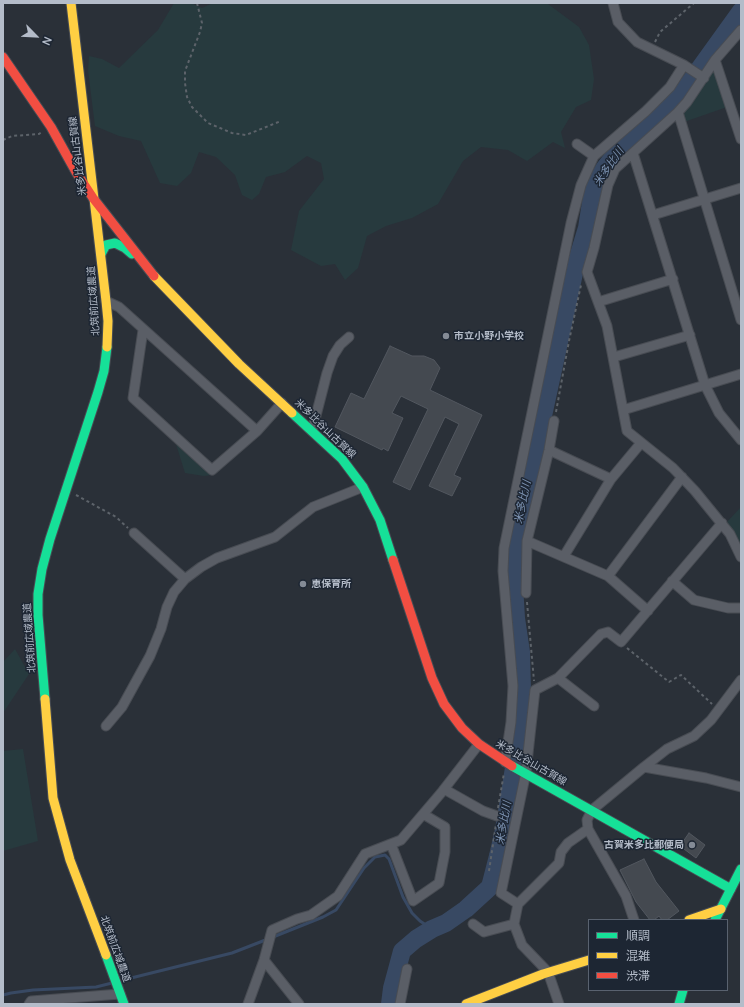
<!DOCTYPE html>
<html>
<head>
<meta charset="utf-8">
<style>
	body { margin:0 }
	#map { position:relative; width:744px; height:1007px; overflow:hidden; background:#2a3038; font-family:Manrope,"Noto Sans JP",sans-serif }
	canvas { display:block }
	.frame { position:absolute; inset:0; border:4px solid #b4bcc9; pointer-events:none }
	.legend { position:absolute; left:588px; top:919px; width:140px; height:72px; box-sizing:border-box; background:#1d2633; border:1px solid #59626f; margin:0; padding:5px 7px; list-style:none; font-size:12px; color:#b4bcc9 }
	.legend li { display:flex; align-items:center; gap:8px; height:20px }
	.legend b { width:20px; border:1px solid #59626f }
	.north { position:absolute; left:16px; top:16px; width:40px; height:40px; -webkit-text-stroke:3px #1d2633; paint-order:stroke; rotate:114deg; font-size:11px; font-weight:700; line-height:16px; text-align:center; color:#b4bcc9 }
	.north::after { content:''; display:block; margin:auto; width:14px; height:18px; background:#b4bcc9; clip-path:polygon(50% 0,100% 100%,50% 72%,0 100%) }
</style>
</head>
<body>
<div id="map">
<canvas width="744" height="1007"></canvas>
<div class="frame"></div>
<ul class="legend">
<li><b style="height:5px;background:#16e098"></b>順調</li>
<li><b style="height:5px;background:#ffcf43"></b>混雑</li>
<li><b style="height:5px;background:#f24e42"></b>渋滞</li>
</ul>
<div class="north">N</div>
</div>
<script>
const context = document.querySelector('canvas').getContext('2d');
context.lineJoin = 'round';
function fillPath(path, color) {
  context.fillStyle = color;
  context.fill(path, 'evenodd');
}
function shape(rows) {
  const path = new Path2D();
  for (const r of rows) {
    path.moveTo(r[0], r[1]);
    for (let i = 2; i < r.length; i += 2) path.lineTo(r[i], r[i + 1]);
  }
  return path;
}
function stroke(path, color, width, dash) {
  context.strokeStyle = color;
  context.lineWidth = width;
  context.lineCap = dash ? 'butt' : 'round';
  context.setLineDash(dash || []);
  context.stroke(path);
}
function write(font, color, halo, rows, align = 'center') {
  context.font = font + ' Manrope,"Noto Sans JP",sans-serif';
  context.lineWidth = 3;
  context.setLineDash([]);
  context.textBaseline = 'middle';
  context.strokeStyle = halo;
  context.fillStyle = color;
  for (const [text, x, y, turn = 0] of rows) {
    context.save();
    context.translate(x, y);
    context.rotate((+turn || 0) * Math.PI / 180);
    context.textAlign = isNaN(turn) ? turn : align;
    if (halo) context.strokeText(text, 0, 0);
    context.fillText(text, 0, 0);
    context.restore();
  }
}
const green = shape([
	[174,3,191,3,202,8,213,3,513,3,516,4,517,3,542,3,548,4,579,27,589,45,594,79,591,100,576,107,561,132,565,148,553,142,527,161,508,150,481,147,463,161,438,204,412,218,386,226,367,236,358,268,345,280,335,264,321,266,291,250,299,211,324,179,321,163,307,156,285,172,266,177,259,194,252,200,242,195,235,175,216,157,199,152,191,173,177,186,160,183,141,141,119,136,95,126,88,70,89,56,102,59,119,68,158,30],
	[713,69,727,107,684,122,682,114],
	[176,444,211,475,204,476,185,473],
	[741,507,741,552,727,522],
	[15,649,29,674,3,713,3,662],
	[23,749,38,841,3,851,3,751]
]);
const stream = shape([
	[273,937,323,917,336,910,364,868,375,857,385,855,389,859,403,897,412,913,420,921,432,929],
	[119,981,232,953,268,939],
	[3,995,11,993,33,990,96,987,112,983]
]);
const river = shape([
	[390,1004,392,988,402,951,416,939,432,929,446,923,466,909,490,887,498,856,504,830,517,749,522,689,521,652,516,618,514,585,514,557,518,523,538,439,576,264,587,228,593,189,604,169,621,147,644,131,682,93,741,11]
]);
const building = shape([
	[390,346,412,356,424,356,434,360,440,368,430,390,482,415,454,475,461,478,452,496,429,486,459,424,445,417,410,490,393,482,428,409,401,396,392,413,403,418,388,451,383,448,382,450,335,427,351,393,364,399,390,346],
	[689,833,705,845,696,858,680,846,689,833],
	[644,859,656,882,679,911,667,920,662,920,659,916,654,920,650,920,636,902,620,870,644,859]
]);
const path = shape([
	[197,3,202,23,200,32,185,71,185,83,187,97,192,107,208,123,232,133,246,135,281,121],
	[655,42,660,32,694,3],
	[3,140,12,136,39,134,43,131],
	[556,412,569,341,581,285],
	[76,495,116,517,128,528],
	[527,602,534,681],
	[627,648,669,682,681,675,712,704],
	[498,808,504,773],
	[489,871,496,824]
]);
const street = shape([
	[613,3,618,22,637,42,684,65,704,78],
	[741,30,715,60,687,102,678,112,615,169,608,185,594,248,587,272,607,326,627,431,673,468,695,491,730,534,741,557],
	[715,60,741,139],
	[678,112,741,320],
	[577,144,594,156],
	[633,153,705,385,719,413,741,440],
	[653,215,741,188],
	[106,301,119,307,257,431],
	[598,302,673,279],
	[143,330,133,398,212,470,257,431,282,403],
	[614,357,690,335],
	[623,410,741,374],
	[312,431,327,373,333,356,340,345,349,337],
	[549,450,611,479],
	[134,533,185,579],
	[527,541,608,576,648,611],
	[564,556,611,479,641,443],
	[608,576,682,477],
	[672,581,694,600,728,608,741,608],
	[526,593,527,541,549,450,554,421],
	[558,678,594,706],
	[106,726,122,707,150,656,161,629,167,607,174,592,185,579,201,567,217,558,275,537,313,507,363,487],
	[505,762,511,722,513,686,503,571,504,548,571,223,581,185,594,156,646,111,670,87,684,65],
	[644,767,706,778,741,787],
	[444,789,483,811,497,816],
	[391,844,413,901,439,883,445,852,445,827,423,814],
	[518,904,559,863,561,852,568,843,588,829],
	[634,920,626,896,588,829,587,820,592,810,644,767,667,749,694,736,711,720,741,680],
	[473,924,484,932,514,924],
	[264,960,299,1004],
	[29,1004,31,1001,120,994],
	[248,1004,264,960,272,930,297,919,311,915,338,896,365,854,401,840,441,793,479,744],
	[400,1004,407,969],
	[559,1004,548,972,522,945,514,924,518,904,501,893,526,772,535,690,558,678,601,634,608,632,621,642,722,523]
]);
const fast = shape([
	[101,254,106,245,115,243,125,248,132,254],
	[292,413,342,459,363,487,380,520,393,560],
	[45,699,38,615,38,594,42,569,50,539,98,392,104,371,107,347],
	[512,766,731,889],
	[715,920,741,869],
	[106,955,124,1004],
	[679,1004,683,990]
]);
const slow = shape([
	[71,3,106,301,108,321,107,347],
	[154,276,239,364,292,413],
	[45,699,53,798,70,860,106,955],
	[689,920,721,909],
	[466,1004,543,974,589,960]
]);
const jam = shape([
	[3,57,51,127,76,172,93,198,154,276],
	[393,560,432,678,444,704,462,728,479,744,512,766]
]);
const markers = [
	[446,336,4,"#848b96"],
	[303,584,4,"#848b96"],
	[692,845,4,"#848b96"]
];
const streetNames = [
	["米多比谷山古賀線",78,156,-97],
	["北筑前広域農道",94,301,-94],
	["米多比谷山古賀線",325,429,44],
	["北筑前広域農道",30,638,-94],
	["米多比谷山古賀線",531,763,30],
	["北筑前広域農道",115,949,70]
];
const poiNames = [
	["市立小野小学校",454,336],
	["恵保育所",311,584],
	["古賀米多比郵便局",684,845,"right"]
];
const waterNames = [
	["米多比川",609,167,-55],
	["米多比川",523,502,-78],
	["米多比川",504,823,-80]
];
fillPath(green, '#273a3e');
stroke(stream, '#384963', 3);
stroke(river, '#384963', 18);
fillPath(building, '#444950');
stroke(building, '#52575f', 1);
stroke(street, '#484c53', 11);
stroke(fast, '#484c53', 11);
stroke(slow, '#484c53', 11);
stroke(jam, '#484c53', 11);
stroke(path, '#5d636a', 2, [3, 3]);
stroke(street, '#5a5e66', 9);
stroke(fast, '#16e098', 9);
stroke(slow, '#ffcf43', 9);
stroke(jam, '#f24e42', 9);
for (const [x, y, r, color] of markers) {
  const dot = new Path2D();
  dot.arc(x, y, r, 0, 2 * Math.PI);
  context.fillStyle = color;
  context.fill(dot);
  stroke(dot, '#1d2633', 1.5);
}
write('10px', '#b4bcc9', '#1d2633', streetNames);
write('bold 10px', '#b4bcc9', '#1d2633', poiNames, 'left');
write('italic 11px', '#7c92b1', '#1d2633', waterNames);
</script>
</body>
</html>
